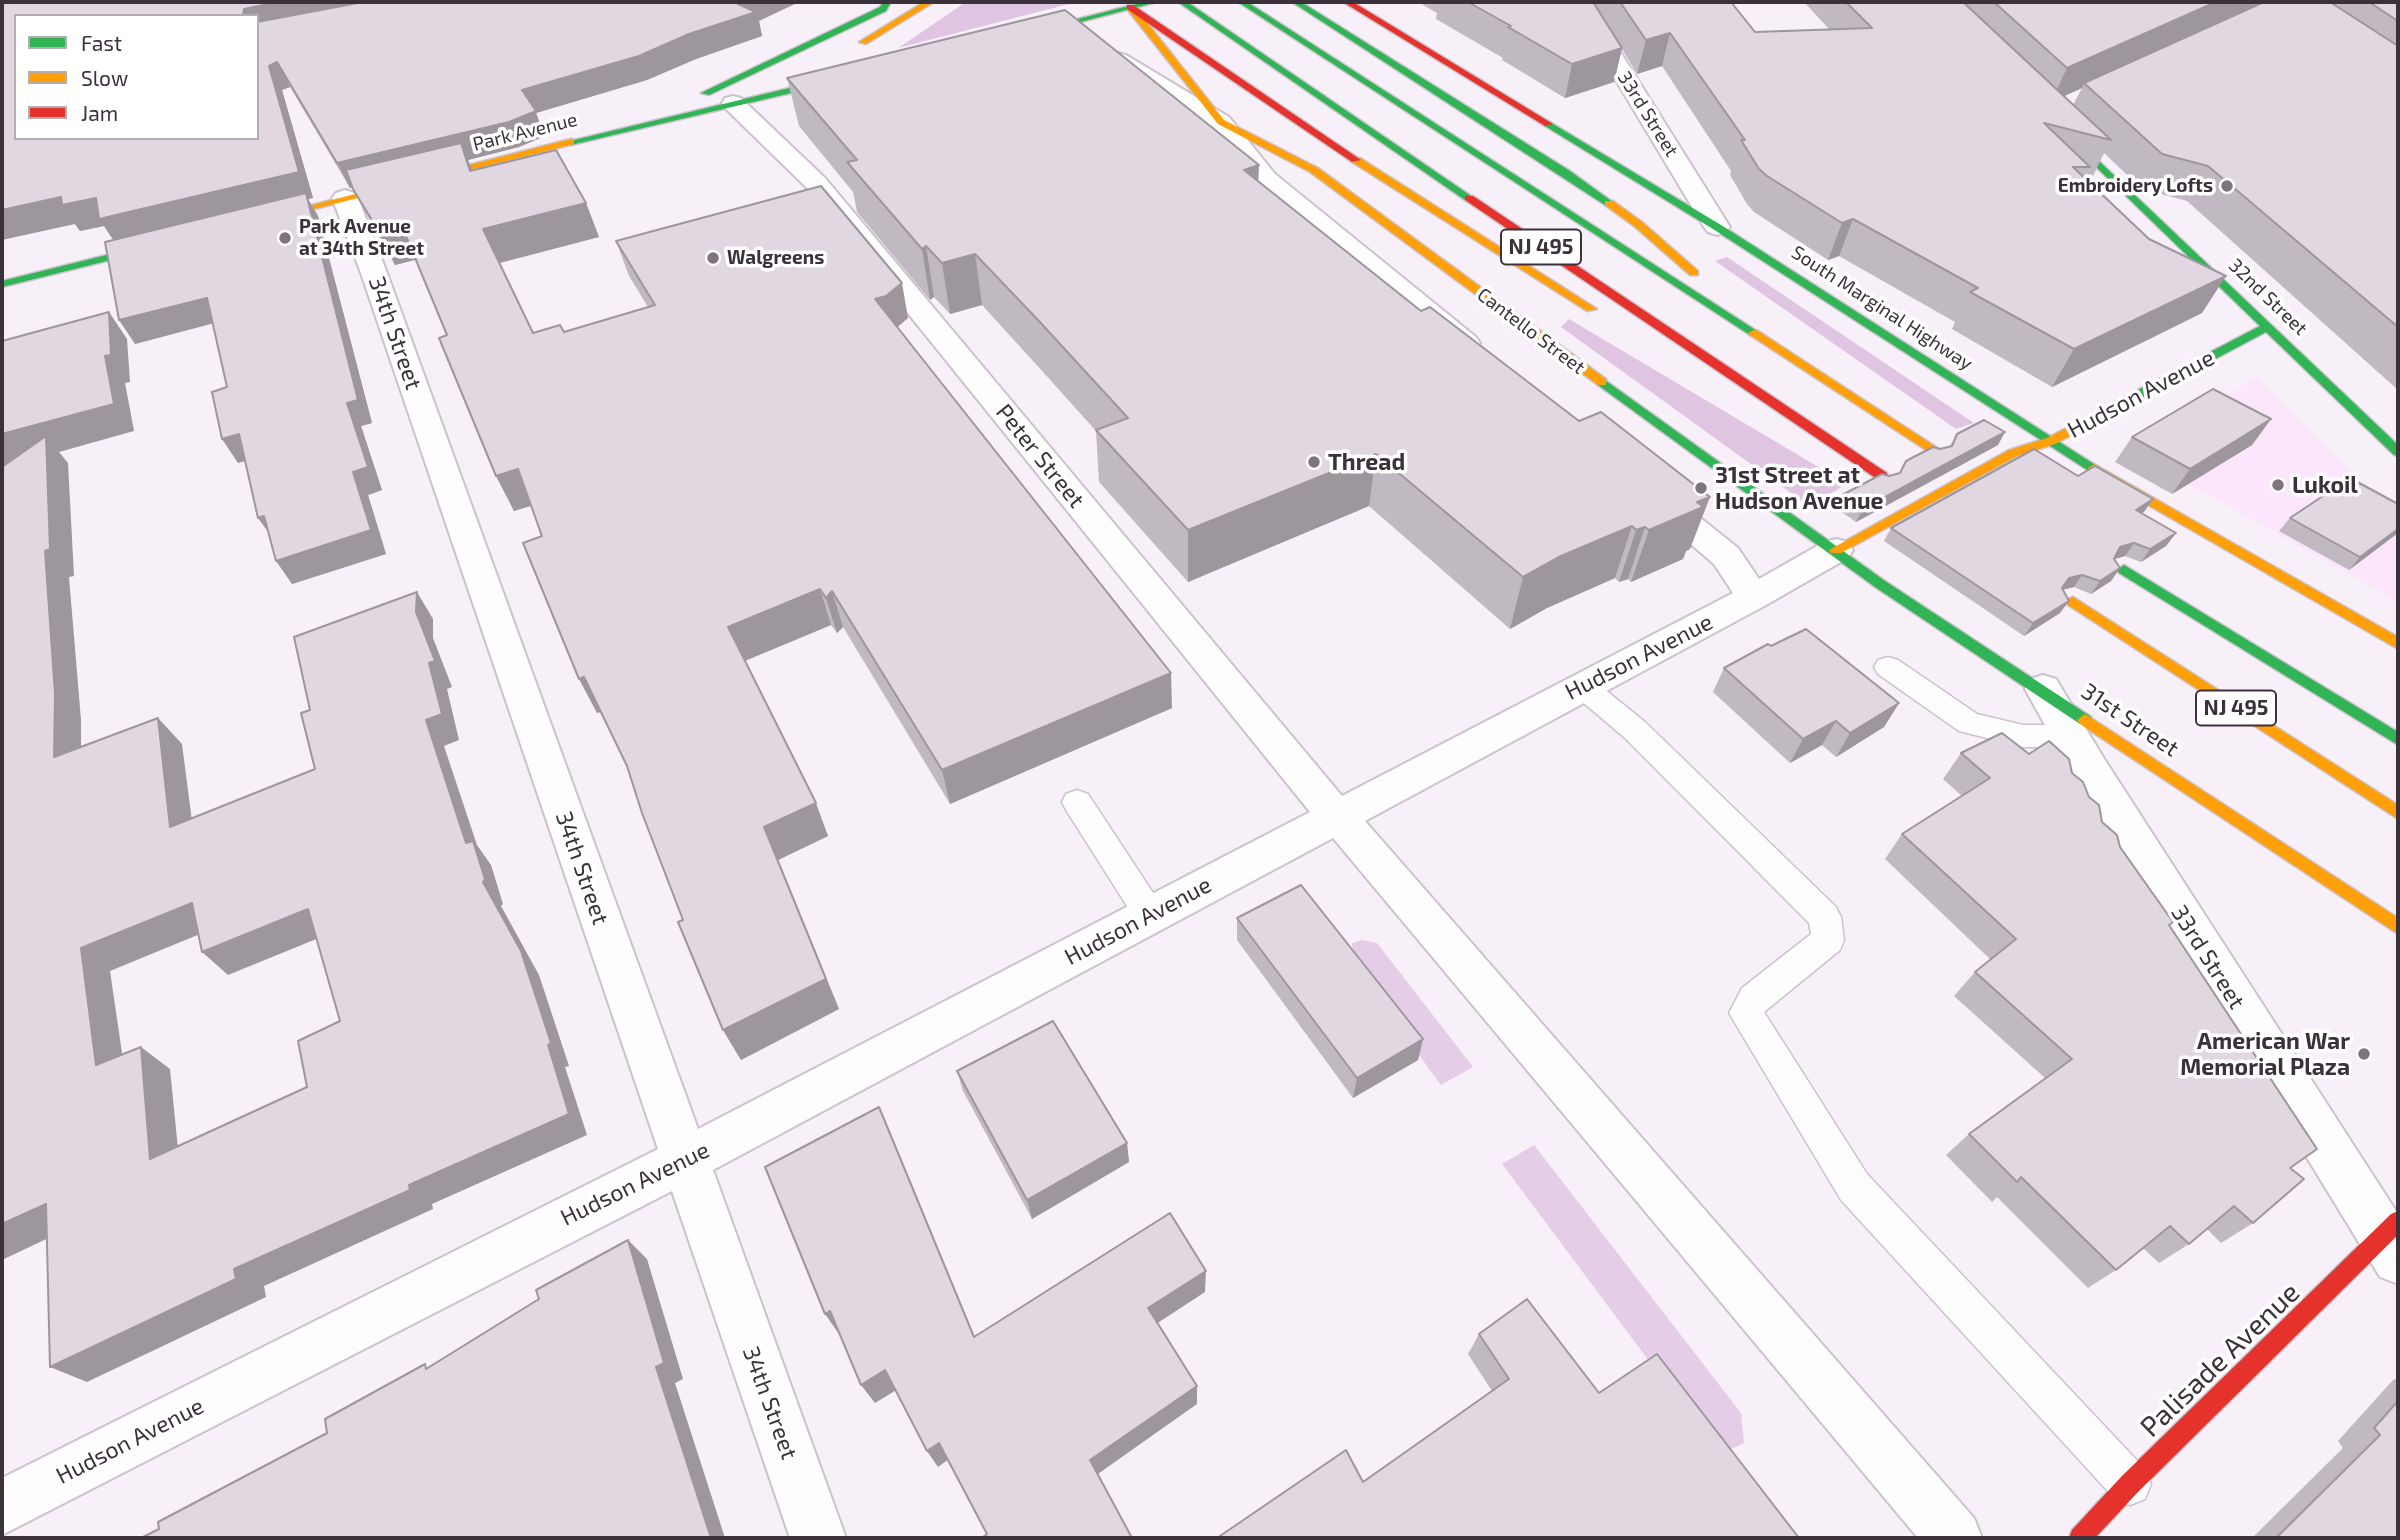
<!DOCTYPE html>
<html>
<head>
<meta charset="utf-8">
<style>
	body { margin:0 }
	#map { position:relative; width:2400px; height:1540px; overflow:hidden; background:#f8f0f9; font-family:"Exo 2",sans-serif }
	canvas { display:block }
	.frame { position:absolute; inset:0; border:4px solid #3b313b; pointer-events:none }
	.legend { position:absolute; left:14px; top:14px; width:245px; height:126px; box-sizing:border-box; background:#fff; border:2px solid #b1adb1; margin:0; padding:9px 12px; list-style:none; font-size:21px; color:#3b313b }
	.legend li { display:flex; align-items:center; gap:14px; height:35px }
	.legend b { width:35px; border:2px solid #b1adb1 }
</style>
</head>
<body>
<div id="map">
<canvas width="2400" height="1540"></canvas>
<div class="frame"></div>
<ul class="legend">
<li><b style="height:9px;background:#30b455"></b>Fast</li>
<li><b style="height:9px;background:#ff9f0a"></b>Slow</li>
<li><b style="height:9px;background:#e5322d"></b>Jam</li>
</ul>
</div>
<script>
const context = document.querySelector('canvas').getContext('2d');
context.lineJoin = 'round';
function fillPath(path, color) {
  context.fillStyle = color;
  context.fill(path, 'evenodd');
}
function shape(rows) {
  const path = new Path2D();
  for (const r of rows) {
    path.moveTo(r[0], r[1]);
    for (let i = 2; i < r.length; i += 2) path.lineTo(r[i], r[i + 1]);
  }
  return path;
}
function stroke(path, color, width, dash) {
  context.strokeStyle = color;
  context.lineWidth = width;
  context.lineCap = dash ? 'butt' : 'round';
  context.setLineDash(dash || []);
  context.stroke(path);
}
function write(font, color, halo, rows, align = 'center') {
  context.font = font + ' "Exo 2",sans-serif';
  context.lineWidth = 7;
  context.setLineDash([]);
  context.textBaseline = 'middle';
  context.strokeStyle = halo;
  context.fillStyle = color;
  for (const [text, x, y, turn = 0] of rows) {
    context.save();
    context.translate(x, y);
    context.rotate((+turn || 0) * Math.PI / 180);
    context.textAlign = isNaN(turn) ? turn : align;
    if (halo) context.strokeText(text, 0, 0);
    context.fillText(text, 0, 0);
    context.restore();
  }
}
const built = shape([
	[2257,377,2398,518,2398,602,2132,452]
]);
const green = shape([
	[1362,940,1377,943,1473,1067,1441,1085,1354,967,1352,943],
	[1534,1145,1741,1413,1744,1443,1731,1449,1708,1440,1502,1164]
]);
const forest = shape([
	[966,2,1077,2,898,48],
	[1727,257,1974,423,1956,429,1715,261],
	[1569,319,1847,484,1809,506,1561,327]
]);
const lane = shape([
	[1888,657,1898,660,1977,714,2023,725,2070,725,2080,728,2085,736,2080,744,2070,747,2023,747,1959,731,1878,674,1874,667,1878,660,1888,657],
	[1582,676,1592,679,1645,722,1836,907,1841,917,1844,940,1840,950,1764,1012,1867,1174,2145,1469,2151,1484,2145,1499,2130,1505,2115,1499,1841,1200,1729,1013,1742,988,1811,934,1809,923,1625,738,1572,693,1568,686,1572,679,1582,676],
	[1077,790,1088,794,1161,905,1166,915,1161,925,1150,929,1139,925,1066,810,1062,802,1066,794,1077,790]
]);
const street = shape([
	[1569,2,1589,2,1730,227,1726,232,1717,235,1708,232,1704,227,1569,2],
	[1118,53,1126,55,1229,117,1275,174,1476,337,1480,343,1476,349,1466,352,1456,349,1257,184,1213,127,1110,65,1107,60,1110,55,1118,53],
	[733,96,741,98,825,178,1342,796,1733,593,1714,564,1645,505,1640,498,1645,491,1656,488,1667,491,1738,548,1759,579,1824,542,1836,539,1848,542,1853,550,1848,558,1766,605,1365,821,1974,1518,1982,1538,1918,1538,1333,838,713,1170,846,1538,790,1538,672,1191,2,1535,2,1478,658,1149,361,273,332,198,336,193,345,190,354,193,358,198,387,273,698,1129,1310,812,807,188,725,108,722,103,725,98,733,96],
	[2043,675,2056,679,2103,757,2398,1214,2398,1284,2380,1277,2075,779,2025,689,2030,679,2043,675]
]);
const fast = shape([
	[883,2,891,2,886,11,709,95,701,93,880,7,883,2],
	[1144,2,1157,2,1027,36,1023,33,1144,2],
	[1178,2,1187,2,1474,198,1465,200,1178,2],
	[1238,2,1247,2,1760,333,1754,336,1750,335,1238,2],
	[1292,2,1301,2,1570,171,1614,203,1605,205,1292,2],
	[839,76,842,77,842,81,571,145,566,142,839,76],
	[1548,121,1721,225,2100,468,2099,471,2089,471,1713,229,1545,126,1543,124,1548,121],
	[2062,126,2398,445,2398,456,2394,455,2266,332,2119,410,2111,410,2111,404,2260,326,2059,131,2059,127,2062,126],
	[159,242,164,245,163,247,2,287,2,281,159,242],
	[1602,378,1885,581,2090,716,2093,720,2090,724,2080,724,1875,587,1598,385,1596,382,1602,378],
	[2124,565,2398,732,2398,745,2119,573,2117,570,2124,565]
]);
const slow = shape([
	[924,2,934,2,866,44,859,42,924,2],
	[1127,5,1133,5,1224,120,1318,168,1606,379,1606,385,1598,385,1310,172,1218,124,1127,9,1127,5],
	[571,139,574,140,574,144,262,222,257,219,571,139],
	[1352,158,1360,158,1597,309,1587,311,1352,162,1352,158],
	[1605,201,1613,201,1642,222,1698,271,1698,275,1690,275,1634,226,1605,205,1605,201],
	[1754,330,1758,331,1939,449,1937,452,1929,452,1750,335,1748,333,1754,330],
	[2115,403,2119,404,2119,410,2055,444,2017,456,1841,553,1831,553,1829,550,2009,450,2047,438,2115,403],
	[2094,464,2398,637,2398,649,2089,471,2088,468,2094,464],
	[2073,597,2398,805,2398,819,2068,605,2066,602,2068,599,2073,597],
	[2085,714,2398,918,2398,934,2080,724,2077,720,2085,714]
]);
const jam = shape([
	[1343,2,1353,2,1553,124,1545,126,1343,2],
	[1127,5,1133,5,1361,160,1352,162,1127,9,1127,5],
	[1465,196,1473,196,1887,473,1887,479,1877,479,1465,200,1465,196],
	[2398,1211,2398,1235,2138,1492,2095,1538,2069,1538,2072,1530,2122,1476,2391,1214,2398,1211]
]);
const wall = shape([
	[2,2,759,21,762,36,696,59,647,80,536,113,545,136,519,147,468,160,472,170,586,203,599,237,500,263,533,333,564,332,648,307,629,276,616,241,908,318,897,327,1172,708,950,804,843,627,837,633,831,625,745,661,828,836,778,860,839,1009,741,1060,723,1030,627,766,601,712,597,713,531,506,514,511,447,335,415,260,395,265,371,223,353,188,350,188,290,87,282,90,313,198,308,199,318,216,372,423,361,426,382,490,368,495,386,554,292,584,268,531,258,518,245,461,238,463,227,387,213,323,135,344,113,240,104,226,80,231,75,224],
	[1418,2,1731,2,1755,32,1830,30,1804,2,2398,2,2398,390,2187,201,2142,189,2104,153,2093,176,2086,174,2084,178,2202,313,2052,387,1952,329,1955,322,1839,256,1828,260,1754,212,1747,204,1730,175,1731,171,1662,66,1637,74,1622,49,1614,82,1565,98,1502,60,1503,58,1436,19,1437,13],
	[2082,88,2073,105,2064,96],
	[787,78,1258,181,1690,549,1686,551,1683,559,1631,582,1628,579,1619,582,1615,578,1547,608,1510,629,1369,506,1188,582,1099,482,1096,431,1043,372,982,305,950,314,934,297,930,300,857,212,853,192,799,126],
	[2271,419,2252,445,2172,494,2115,462,2132,437],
	[1957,434,1998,445,1856,522,1836,508,1842,495,1900,473,1940,449,1950,446],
	[2078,476,2153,499,2142,513,2176,533,2166,546,2141,562,2125,556,2114,559,2120,568,2111,581,2091,594,2074,587,2063,590,2060,613,2024,636,1884,541,1891,528],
	[2290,518,2398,533,2349,570,2279,531],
	[1771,646,1899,703,1884,727,1836,757,1822,745,1790,763,1713,692,1724,668],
	[1961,753,2029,754,2072,773,2089,797,2102,822,2120,847,2169,925,2290,1168,2253,1223,2221,1243,2207,1229,2189,1244,2159,1263,2143,1248,2116,1270,2088,1288,1997,1197,1992,1202,1946,1155,1969,1134,2045,1078,1954,996,1975,972,1991,960,1885,859,1902,834,1962,796,1943,779],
	[1237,918,1423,1039,1418,1060,1353,1098,1237,940],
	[957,1071,1127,1143,1129,1162,1032,1219,963,1091],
	[1479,1334,1599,1393,1363,1482,1492,1391,1468,1354],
	[2398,1378,2398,1538,2252,1538,2343,1448,2338,1441,2393,1380]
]);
const shadedWall = shape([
	[278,2,407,2,257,32,257,16,243,16,244,9],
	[744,2,799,2,759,21,762,36,696,59,647,80,536,113,545,136,519,147,468,160,475,176,470,171,466,160,350,188,337,163],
	[2216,2,2270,2,2084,83,2082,88,2051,102,2067,68],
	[1670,33,1662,66,1637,74,1646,40],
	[1622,48,1614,82,1565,98,1572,64],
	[277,62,290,87,282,90,313,198,308,199,318,216,372,423,361,426,382,490,368,495,386,554,292,584,276,561,353,472,347,403,307,199,117,245,104,226,80,231,75,224,2,240,2,210,61,197,269,66],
	[1259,165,1257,215,1244,170],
	[586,203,599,237,499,263,483,229],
	[1853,219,1839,256,1828,260,1842,223],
	[401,224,418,259,395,265,378,230],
	[926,246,934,297,930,300,922,249],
	[975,254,982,305,950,314,942,263],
	[2226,276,2202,313,2052,387,2074,349],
	[902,283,908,318,893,331,875,299],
	[207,298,222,321,135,344,119,320],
	[109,312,127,339,130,382,125,383,134,431,59,452,68,463,74,576,69,577,81,720,81,783,54,757,2,468,2,434,105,356],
	[2271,419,2252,445,2172,494,2190,469],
	[2005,432,1998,445,1856,522,1863,509],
	[239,434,255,458,238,463,222,439],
	[1376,454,1369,506,1188,582,1188,530],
	[518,469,536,504,514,511,496,476],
	[1710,497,1690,549,1686,551,1683,559,1631,582,1649,530,1697,502],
	[2153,499,2144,512,2127,522,2136,510],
	[264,516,275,541,258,518],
	[1632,526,1615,578,1547,608,1510,629,1523,577,1561,556],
	[1645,527,1628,579,1619,582,1636,530],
	[2398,529,2398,533,2349,570,2360,557],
	[2176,533,2166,546,2141,562,2150,549],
	[2134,543,2125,556,2111,560,2120,547],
	[2120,568,2111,581,2091,594,2100,581],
	[2082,575,2074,587,2060,590,2069,578],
	[820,589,831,625,742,662,728,627],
	[832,591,843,627,837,633,826,598],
	[417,592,433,619,433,638,452,687,447,689,459,740,444,746,477,845,491,865,503,904,501,906,539,975,569,1066,565,1067,587,1135,432,1204,433,1209,264,1286,266,1297,87,1382,50,1367,234,1269,409,1185,483,882,466,843,426,720,416,612],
	[2069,601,2060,613,2024,636,2033,623],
	[1171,673,1172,708,950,804,942,770],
	[584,677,603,711,597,713,579,679],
	[1899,703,1884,727,1836,757,1850,733],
	[158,718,182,744,196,852,170,827],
	[1836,721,1822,745,1790,763,1803,739],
	[816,803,828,836,778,860,839,1009,741,1060,723,1030,764,827],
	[192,903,217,927,110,971,127,1087,96,1065,81,948],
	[308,909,331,933,228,975,202,952],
	[1423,1039,1418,1060,1353,1098,1357,1078],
	[141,1047,170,1069,181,1179,150,1159],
	[1127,1143,1129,1162,1032,1219,1027,1200],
	[46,1204,80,1223,2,1260,2,1224],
	[628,1240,647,1259,683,1379,675,1383,725,1538,711,1538,656,1367],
	[1206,1271,1205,1292,1150,1328,1148,1308],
	[830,1311,844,1331,839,1334,825,1314],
	[2,1358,4,1405,2,1406],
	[885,1370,898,1389,875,1403,861,1385],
	[1197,1386,1197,1404,1095,1476,1090,1460],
	[939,1443,949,1459,938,1467,927,1451]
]);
const building = shape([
	[2,2,278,2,244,9,243,16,16,16,16,138,257,138,257,22,363,2,744,2,738,4,756,12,689,34,639,56,522,90,536,111,509,122,337,163,277,62,269,66,299,172,99,219,96,198,62,205,61,197,2,210,2,2],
	[1468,2,1593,2,1622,48,1572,64,1508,27,1511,26,1468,2],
	[1620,2,1731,2,1755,32,1872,28,1846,2,1963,2,2111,140,2044,123,2090,167,2073,167,2149,239,2226,276,2074,349,1970,292,1978,288,1853,219,1842,223,1767,176,1759,169,1741,140,1745,140,1670,33,1646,40,1620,2],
	[1994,2,2216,2,2067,68,1994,2],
	[2264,2,2330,2,2398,46,2398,327,2208,166,2162,154,2084,83,2264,2],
	[2369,2,2398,2,2398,21,2369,2],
	[1065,10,1259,165,1244,170,1421,311,1430,307,1579,421,1601,412,1710,497,1697,502,1703,507,1649,530,1645,527,1636,530,1632,526,1561,556,1523,577,1376,454,1188,530,1096,430,1128,418,1038,320,975,254,942,263,926,246,922,249,847,162,857,160,787,78,1065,10],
	[461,143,470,171,556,150,586,203,483,229,533,333,560,325,564,332,655,305,616,241,821,186,902,283,886,296,875,299,1171,673,942,770,832,591,826,598,820,589,728,627,816,803,764,827,826,979,723,1030,678,922,683,920,642,813,627,766,584,677,579,679,523,543,542,536,518,469,496,476,439,338,447,335,401,224,378,230,353,189,346,170,461,143],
	[306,193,358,400,347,403,368,467,353,472,371,530,276,561,264,516,258,518,239,434,222,439,212,392,227,387,207,298,119,320,105,242,306,193],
	[109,312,111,355,105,356,114,404,2,434,2,341,109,312],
	[2213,389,2271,419,2190,469,2132,437,2213,389],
	[1984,420,2005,432,1863,509,1842,495,1882,474,1889,476,1900,473,1906,461,1933,447,1940,449,1952,446,1957,434,1984,420],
	[46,436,50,549,45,551,55,694,54,757,158,718,170,827,315,769,301,713,310,710,294,637,417,592,416,612,435,661,429,663,442,714,426,720,466,843,473,841,485,879,483,882,521,951,551,1043,548,1045,569,1114,409,1185,410,1190,234,1269,236,1279,50,1367,46,1204,2,1224,2,467,46,436],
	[192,903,202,952,308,909,340,1021,298,1041,307,1087,150,1159,141,1047,96,1065,81,948,192,903],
	[2034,449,2078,476,2095,466,2153,499,2136,510,2176,533,2150,549,2134,543,2120,547,2114,559,2120,568,2100,581,2082,575,2069,578,2062,588,2069,601,2033,623,1891,528,2034,449],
	[2350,478,2398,504,2398,529,2360,557,2290,518,2350,478],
	[1806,629,1899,703,1850,733,1836,721,1803,739,1724,668,1768,644,1771,646,1806,629],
	[2002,733,2029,754,2049,741,2069,759,2072,773,2083,782,2089,797,2099,805,2102,822,2117,835,2120,847,2173,922,2169,925,2317,1149,2290,1168,2304,1179,2253,1223,2234,1206,2189,1244,2170,1226,2116,1270,2021,1177,2017,1182,1969,1134,2072,1059,1975,972,2016,939,1902,834,1990,778,1961,753,2002,733],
	[1301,885,1423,1039,1357,1078,1237,918,1301,885],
	[1053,1021,1127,1143,1027,1200,957,1071,1053,1021],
	[879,1107,974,1337,1170,1213,1206,1271,1148,1308,1197,1386,1090,1460,1132,1538,982,1538,987,1534,939,1443,927,1451,885,1370,861,1385,830,1311,825,1314,765,1167,879,1107],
	[628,1240,664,1363,656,1367,711,1538,141,1538,159,1529,158,1522,327,1433,325,1419,425,1364,426,1369,539,1299,536,1290,628,1240],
	[1527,1299,1599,1393,1657,1354,1799,1538,1217,1538,1346,1450,1363,1482,1509,1379,1479,1334,1527,1299],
	[2398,1401,2398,1538,2276,1538,2380,1435,2374,1428,2398,1401]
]);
const markers = [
	[2227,186,7,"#7d747e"],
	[285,238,7,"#7d747e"],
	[713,258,7,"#7d747e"],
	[1314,462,7,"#7d747e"],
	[2278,485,7,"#7d747e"],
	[1701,488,7,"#7d747e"],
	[2364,1054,7,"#7d747e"]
];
const farStreetnames = [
	["33rd Street",1648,114,58],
	["Park Avenue",525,132,-14],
	["32nd Street",2268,297,44],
	["South Marginal Highway",1882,308,33],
	["Cantello Street",1531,331,37]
];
const farPoinames = [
	["Embroidery Lofts",2213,186,"right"],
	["Park Avenue",299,227],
	["at 34th Street",299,249],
	["Walgreens",727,258]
];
const shields = [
	[1541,247,80],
	[2236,708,80]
];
const shieldNames = [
	["NJ 495",1541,247],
	["NJ 495",2236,708]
];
const streetNames = [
	["34th Street",395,333,71],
	["Hudson Avenue",2141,394,-28],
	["Peter Street",1040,456,51],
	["Hudson Avenue",1639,657,-27],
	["31st Street",2130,720,34],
	["34th Street",582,868,71],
	["Hudson Avenue",1138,921,-28],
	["33rd Street",2208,957,58],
	["Hudson Avenue",635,1184,-26],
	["34th Street",770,1403,70],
	["Hudson Avenue",130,1441,-27]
];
const poiNames = [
	["Thread",1328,462],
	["31st Street at",1715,475],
	["Hudson Avenue",1715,501],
	["Lukoil",2292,485],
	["American War",2350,1041,"right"],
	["Memorial Plaza",2350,1067,"right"]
];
const nearStreetnames = [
	["Palisade Avenue",2220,1360,-44]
];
fillPath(built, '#fbe6fc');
fillPath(green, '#e5cce7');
fillPath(forest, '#e0c5e2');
stroke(lane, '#cbc3cc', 3);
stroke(street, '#cbc3cc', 4);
stroke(fast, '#cbc3cc', 3);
stroke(slow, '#cbc3cc', 3);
stroke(jam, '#cbc3cc', 3);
fillPath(lane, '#fefdfe');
fillPath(street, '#fefdfe');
fillPath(fast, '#30b455');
fillPath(slow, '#ff9f0a');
fillPath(jam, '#e5322d');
fillPath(wall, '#c1b9c1');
fillPath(shadedWall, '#9d969d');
fillPath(building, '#e0d7e0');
stroke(building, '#9d969d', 2);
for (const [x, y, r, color] of markers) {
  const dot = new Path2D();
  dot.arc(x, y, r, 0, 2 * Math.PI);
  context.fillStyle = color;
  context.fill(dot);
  stroke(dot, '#fff', 2.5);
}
write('19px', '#3b313b', '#fff', farStreetnames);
write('bold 19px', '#3b313b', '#fff', farPoinames, 'left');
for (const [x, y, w] of shields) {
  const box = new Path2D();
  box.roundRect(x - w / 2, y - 17.5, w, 35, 5);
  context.fillStyle = '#fff';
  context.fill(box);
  stroke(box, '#3b313b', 2);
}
write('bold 21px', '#3b313b', null, shieldNames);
write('23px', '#3b313b', '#fff', streetNames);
write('bold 23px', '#3b313b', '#fff', poiNames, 'left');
write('28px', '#3b313b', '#fff', nearStreetnames);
</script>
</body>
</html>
